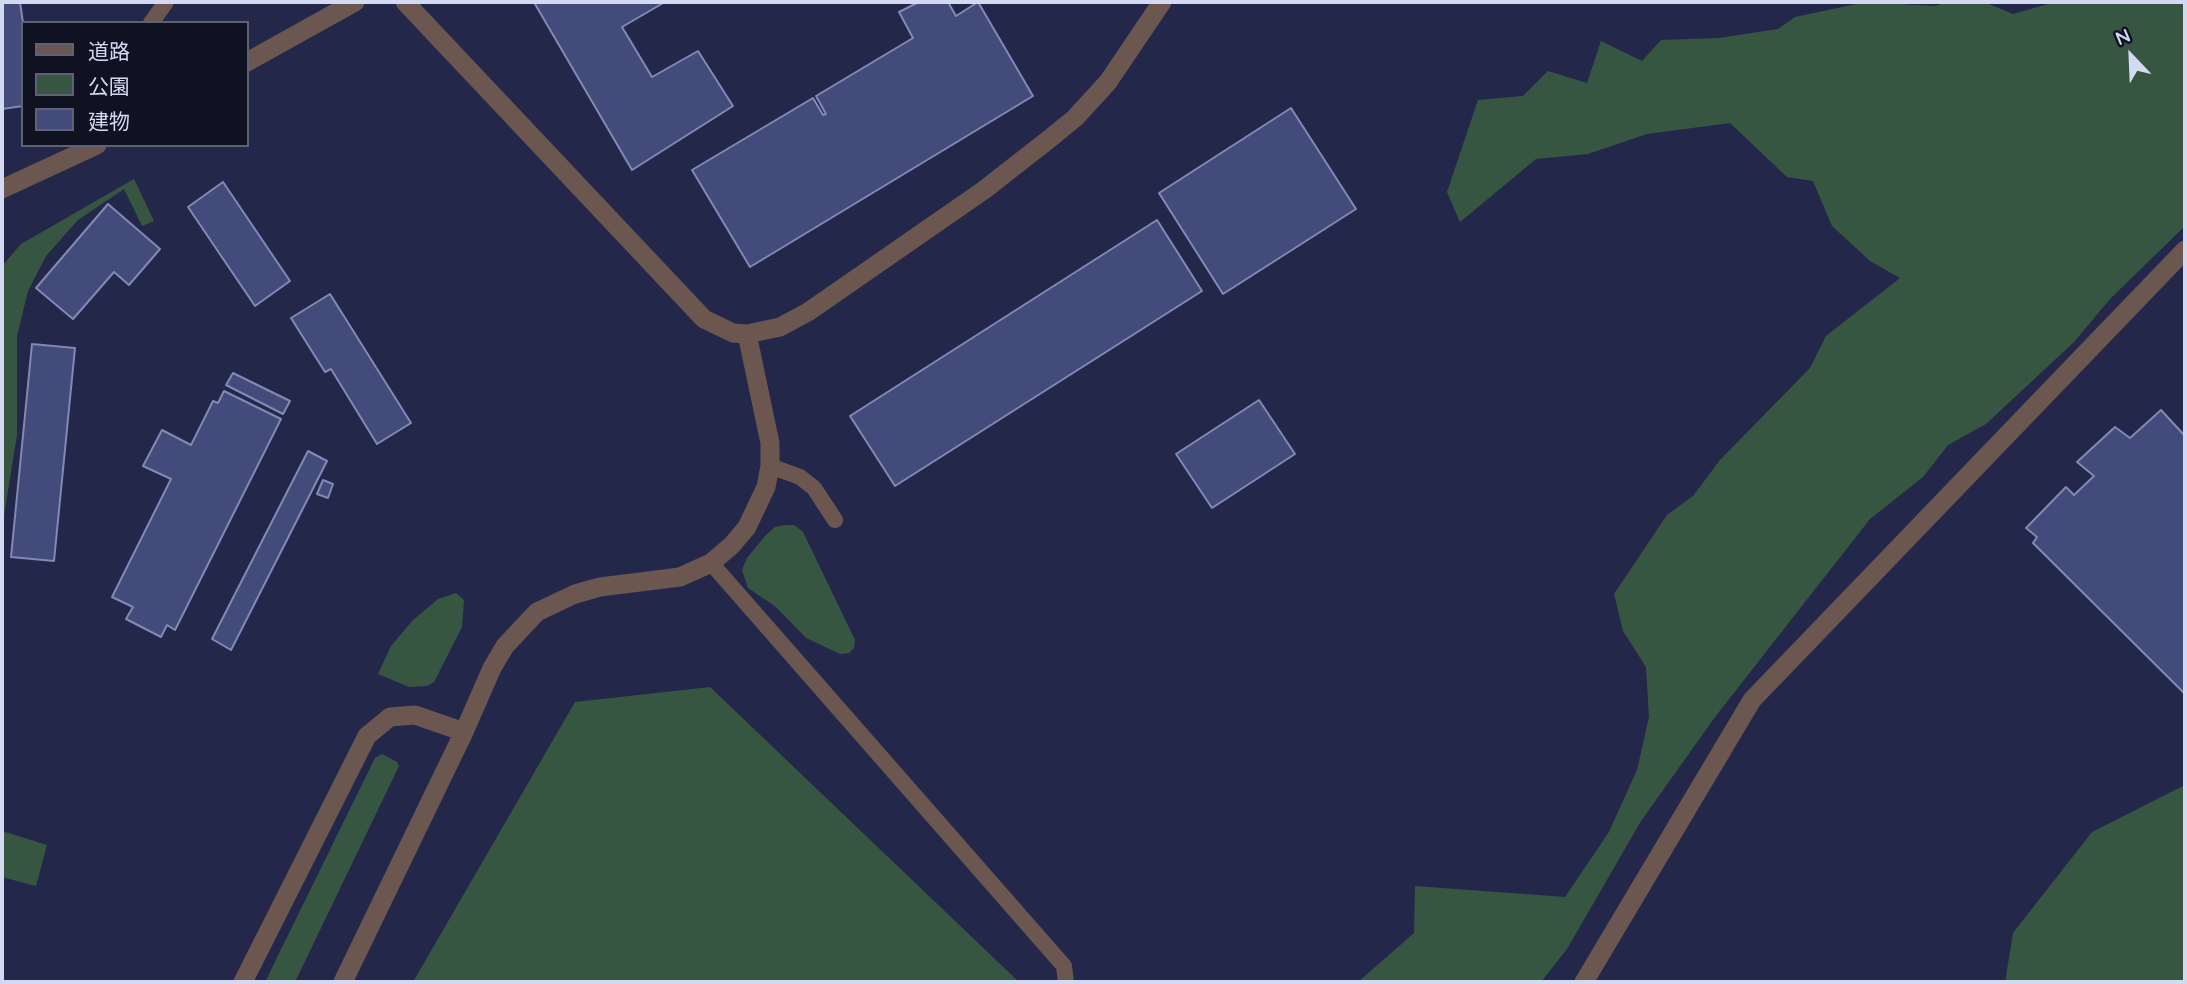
<!DOCTYPE html>
<html>
<head>
<meta charset="utf-8">
<style>
	body { margin:0 }
	#map { position:relative; width:2187px; height:984px; overflow:hidden; background:#23284b; font-family:Quicksand,"Noto Sans JP",sans-serif }
	canvas { display:block }
	.frame { position:absolute; inset:0; border:4px solid #d3d9f0; pointer-events:none }
	.legend { position:absolute; left:21px; top:21px; width:228px; height:126px; box-sizing:border-box; background:#101222; border:2px solid #5e6274; margin:0; padding:9px 12px; list-style:none; font-size:21px; color:#d3d9f0 }
	.legend li { display:flex; align-items:center; gap:14px; height:35px }
	.legend b { width:35px; border:2px solid #5e6274 }
	.north { position:absolute; left:2096px; top:21px; width:70px; height:70px; -webkit-text-stroke:5px #101222; paint-order:stroke; rotate:337deg; font-size:19px; font-weight:700; line-height:28px; text-align:center; color:#d3d9f0 }
	.north::after { content:''; display:block; margin:auto; width:24px; height:32px; background:#d3d9f0; clip-path:polygon(50% 0,100% 100%,50% 72%,0 100%) }
</style>
</head>
<body>
<div id="map">
<canvas width="2187" height="984"></canvas>
<div class="frame"></div>
<ul class="legend">
<li><b style="height:9px;background:#6b5650"></b>道路</li>
<li><b style="height:19px;background:#375642"></b>公園</li>
<li><b style="height:19px;background:#434b7b"></b>建物</li>
</ul>
<div class="north">N</div>
</div>
<script>
const context = document.querySelector('canvas').getContext('2d');
context.lineJoin = 'round';
function fillPath(path, color) {
  context.fillStyle = color;
  context.fill(path, 'evenodd');
}
function shape(rows) {
  const path = new Path2D();
  for (const r of rows) {
    path.moveTo(r[0], r[1]);
    for (let i = 2; i < r.length; i += 2) path.lineTo(r[i], r[i + 1]);
  }
  return path;
}
function stroke(path, color, width, dash) {
  context.strokeStyle = color;
  context.lineWidth = width;
  context.lineCap = dash ? 'butt' : 'round';
  context.setLineDash(dash || []);
  context.stroke(path);
}
const green = shape([
	[1866,2,1935,6,1946,2,1984,2,2013,14,2055,2,2185,2,2185,226,2110,299,2074,342,1986,424,1948,445,1923,477,1870,519,1715,717,1641,821,1567,949,1541,982,1358,982,1414,933,1415,886,1565,897,1609,832,1637,770,1649,717,1646,667,1623,631,1614,594,1667,515,1693,496,1720,460,1810,368,1826,336,1900,278,1870,261,1832,226,1813,181,1787,177,1730,123,1647,134,1588,154,1536,159,1460,222,1447,192,1478,100,1523,96,1548,71,1587,83,1601,41,1642,61,1661,40,1719,38,1778,29,1795,17],
	[134,179,154,221,142,226,124,189,78,220,46,256,28,291,17,336,17,435,2,528,2,266,21,244],
	[785,525,794,525,803,532,855,640,854,648,849,653,840,654,806,638,776,607,748,588,742,570,747,558,765,536,775,527],
	[456,593,464,600,462,627,434,682,427,686,409,687,378,674,391,646,413,620,438,599],
	[710,687,1019,982,413,982,575,702],
	[382,754,397,762,399,766,295,982,265,982,375,758],
	[2185,785,2185,982,2005,982,2013,933,2092,832],
	[2,831,47,845,36,886,2,877]
]);
const building = shape([
	[2,2,20,2,23,23,23,106,2,109,2,2],
	[539,2,665,2,622,27,652,77,698,51,733,106,632,170,535,4,539,2],
	[919,2,948,2,956,16,978,2,1033,96,750,267,692,170,813,98,823,115,826,114,816,96,913,38,899,12,919,2],
	[1291,108,1356,209,1223,294,1159,193,1291,108],
	[223,182,290,281,255,306,188,207,223,182],
	[108,204,160,249,129,285,114,272,73,319,36,288,108,204],
	[1157,220,1202,291,895,486,850,416,1157,220],
	[330,294,411,423,377,444,331,369,325,372,291,318,330,294],
	[32,344,75,348,54,561,11,557,32,344],
	[233,373,290,401,283,414,226,385,233,373],
	[224,391,281,419,175,630,167,625,161,637,126,619,133,607,112,597,171,479,143,466,162,430,191,445,213,401,218,403,224,391],
	[1259,400,1295,454,1212,508,1176,454,1259,400],
	[2161,410,2185,436,2184,693,2033,543,2037,537,2026,528,2066,487,2074,495,2094,476,2077,462,2115,427,2130,438,2161,410],
	[308,451,327,461,231,650,212,639,308,451],
	[323,480,333,484,328,498,317,494,323,480]
]);
const service = shape([
	[151,23,166,2],
	[770,466,800,477,814,488,835,520],
	[711,563,1064,966,1066,982]
]);
const minor = shape([
	[1584,982,1752,700,2185,250]
]);
const tertiary = shape([
	[405,2,704,319,733,333,747,334,780,327,808,312,984,190,1048,140,1075,118,1108,82,1162,2],
	[247,62,355,2],
	[2,189,97,145],
	[243,982,367,736,390,717,415,715,464,732,492,668,505,646,537,612,575,594,600,587,680,577,711,563,732,545,747,527,766,487,770,466,770,443,747,334],
	[343,982,464,732]
]);
fillPath(green, '#375642');
fillPath(building, '#434b7b');
stroke(building, '#8189b4', 2);
stroke(service, '#6b5650', 16);
stroke(minor, '#6b5650', 19);
stroke(tertiary, '#6b5650', 19);
</script>
</body>
</html>
